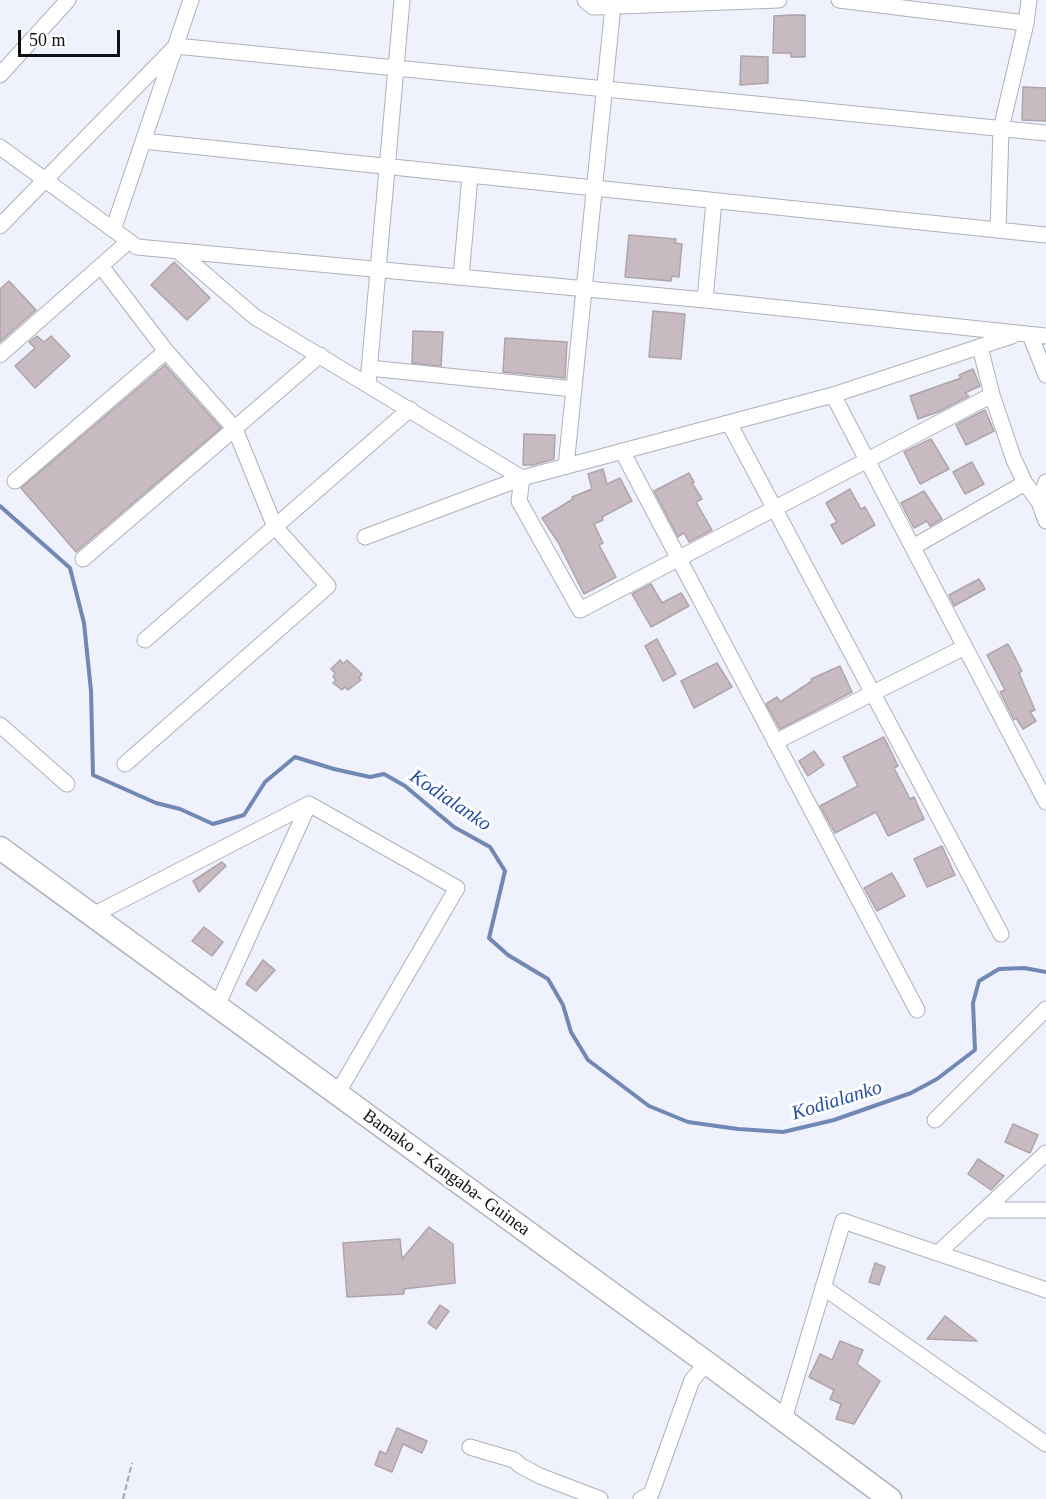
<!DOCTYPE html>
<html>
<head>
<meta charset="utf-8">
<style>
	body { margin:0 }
	#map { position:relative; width:1046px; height:1499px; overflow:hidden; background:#eff1fd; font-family:Georgia,serif }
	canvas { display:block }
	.scale { position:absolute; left:18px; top:30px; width:102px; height:27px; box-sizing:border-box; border:3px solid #101115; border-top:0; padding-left:8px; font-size:18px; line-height:21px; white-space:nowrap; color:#101115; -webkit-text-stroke:4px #fff; paint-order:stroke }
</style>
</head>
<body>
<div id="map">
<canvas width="1046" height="1499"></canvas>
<div class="scale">50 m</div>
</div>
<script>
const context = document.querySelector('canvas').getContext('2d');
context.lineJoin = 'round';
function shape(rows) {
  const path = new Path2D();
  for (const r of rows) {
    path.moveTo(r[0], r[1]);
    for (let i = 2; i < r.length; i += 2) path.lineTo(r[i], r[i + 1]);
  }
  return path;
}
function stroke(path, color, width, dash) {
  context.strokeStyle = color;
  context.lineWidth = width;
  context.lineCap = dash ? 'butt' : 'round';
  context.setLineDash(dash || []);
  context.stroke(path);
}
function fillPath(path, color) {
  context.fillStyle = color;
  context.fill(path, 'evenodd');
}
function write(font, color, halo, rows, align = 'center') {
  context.font = font + ' Georgia,serif';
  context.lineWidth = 6;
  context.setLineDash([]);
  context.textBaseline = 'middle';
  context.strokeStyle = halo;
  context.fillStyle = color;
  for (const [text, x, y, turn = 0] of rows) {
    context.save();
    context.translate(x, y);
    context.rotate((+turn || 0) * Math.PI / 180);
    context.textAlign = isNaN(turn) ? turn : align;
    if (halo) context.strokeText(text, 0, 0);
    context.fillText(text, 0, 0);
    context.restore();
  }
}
const stream = shape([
	[0,506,70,568,84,623,91,691,93,775,156,803,180,809,213,824,244,815,265,782,295,757,334,769,370,777,384,774,405,786,454,827,490,847,505,871,489,938,508,955,548,979,563,1005,571,1032,588,1060,649,1106,688,1122,738,1129,783,1132,834,1120,911,1093,937,1079,975,1050,973,1003,979,981,999,969,1024,968,1046,972]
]);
const building = shape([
	[791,15,805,15,805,57,791,57,791,53,773,53,774,16,791,15],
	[741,56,768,57,768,83,740,85,741,56],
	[1023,87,1046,88,1046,121,1022,120,1023,87],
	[629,235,676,239,675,243,682,244,679,277,672,276,671,281,625,277,629,235],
	[174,262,210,298,187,320,151,285,174,262],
	[9,281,36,310,0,342,0,289,9,281],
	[653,311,685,314,681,359,649,357,653,311],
	[413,331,443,332,441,366,412,363,413,331],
	[37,336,44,342,51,336,70,356,35,388,15,366,35,348,29,342,37,336],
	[505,338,567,342,565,378,503,372,505,338],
	[165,365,221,428,76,552,21,488,165,365],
	[973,369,980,386,965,393,969,396,938,412,918,419,910,396,961,378,959,375,973,369],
	[985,410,994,431,966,445,956,425,985,410],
	[524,434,555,435,554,459,533,465,523,465,524,434],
	[931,439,949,469,920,484,904,452,931,439],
	[972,462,984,484,965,494,953,472,972,462],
	[603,469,607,484,620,478,632,501,602,517,603,520,594,524,603,543,599,545,616,577,584,594,558,542,542,518,573,499,572,497,592,489,588,474,603,469],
	[689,473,694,482,692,483,702,499,696,502,712,530,689,542,684,533,678,537,654,491,689,473],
	[850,489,861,509,865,507,875,525,842,544,831,525,837,522,826,503,850,489],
	[924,491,942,519,930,526,927,521,914,528,901,503,924,491],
	[979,579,985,589,954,606,949,595,979,579],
	[651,584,662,603,681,593,689,606,651,627,632,594,651,584],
	[657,639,676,674,663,681,645,646,657,639],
	[1008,644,1022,671,1019,673,1035,710,1030,712,1036,721,1023,729,1016,718,1014,720,1000,692,1005,690,987,655,1008,644],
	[340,660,343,664,347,660,362,674,359,678,361,680,348,690,345,687,342,690,333,683,336,680,333,677,335,673,331,669,340,660],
	[717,663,732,687,694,708,681,681,717,663],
	[840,666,852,692,780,729,766,704,777,697,780,702,812,681,811,679,840,666],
	[884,737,898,766,894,768,910,799,914,797,924,819,888,836,876,812,835,833,820,806,858,786,843,757,884,737],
	[814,751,824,765,808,776,799,761,814,751],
	[942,846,955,875,927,887,914,859,942,846],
	[222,862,226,866,199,892,193,881,222,862],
	[892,873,905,896,877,911,864,888,892,873],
	[204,927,223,942,212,956,192,941,204,927],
	[263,960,275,970,256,991,246,984,263,960],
	[1013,1124,1038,1135,1030,1153,1005,1142,1013,1124],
	[978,1159,1004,1176,991,1190,968,1174,978,1159],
	[429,1227,453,1244,455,1283,404,1289,404,1294,347,1297,343,1243,400,1239,402,1259,429,1227],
	[875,1263,885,1267,879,1285,869,1282,875,1263],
	[440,1305,449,1311,436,1329,428,1323,440,1305],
	[945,1316,977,1341,927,1339,945,1316],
	[840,1341,863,1350,857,1364,880,1381,854,1424,836,1419,841,1404,830,1399,834,1390,809,1377,820,1354,832,1360,840,1341],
	[397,1428,427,1441,422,1453,403,1444,392,1472,375,1465,380,1451,386,1454,397,1428]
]);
const path = shape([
	[123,1499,132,1463]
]);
const minor = shape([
	[585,0,593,7,779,0],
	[839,0,1026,23],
	[0,75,68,0],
	[143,141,1046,235],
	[0,147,137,247,705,300,1046,336],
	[0,226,176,46,1046,133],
	[113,230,191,0],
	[998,230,1001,129,1026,23,1029,0],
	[178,251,255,317,522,478],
	[101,266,166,351,235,429,275,527,328,586,125,764],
	[461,277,470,176],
	[705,300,714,201],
	[1030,335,1046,375],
	[980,347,992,395,1014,460,1025,483,1039,502],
	[0,355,129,241],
	[369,368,574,389],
	[368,383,402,0],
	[833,395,1046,802],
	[729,423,1001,934],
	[622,451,917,1010],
	[566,466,613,6],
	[522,478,519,501,580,610,992,395],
	[15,481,166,351],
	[1046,482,1039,502,1046,521],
	[365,537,522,478,833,395,1012,336],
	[913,547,1025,483],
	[83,559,320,355],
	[145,640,410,409],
	[0,725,67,784],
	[775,742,965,647],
	[309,804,457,888,337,1094],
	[93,915,309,804],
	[217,1006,309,804],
	[935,1120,1046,1009],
	[985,1210,1046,1210],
	[938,1253,1046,1153],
	[823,1287,1046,1444],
	[784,1419,843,1221,1046,1290],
	[470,1447,514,1460,521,1466,540,1476,600,1499],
	[641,1499,651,1494,692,1380,707,1363]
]);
const primary = shape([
	[0,848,707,1363,890,1499]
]);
const streetNames = [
	["Bamako - Kangaba- Guinea",446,1173,36]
];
const waterNames = [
	["Kodialanko",450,801,34],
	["Kodialanko",837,1101,-17]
];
stroke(stream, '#7188b5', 4);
fillPath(building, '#c7bbc1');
stroke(building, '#afa4a9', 1.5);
stroke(minor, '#aeb0ba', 17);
stroke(primary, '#aeb0ba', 25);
stroke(path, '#a2a4ad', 2, [6, 3]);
stroke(minor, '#fff', 15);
stroke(primary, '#fff', 22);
write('18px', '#101115', '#fff', streetNames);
write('italic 20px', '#244ea7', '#fff', waterNames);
</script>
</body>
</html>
